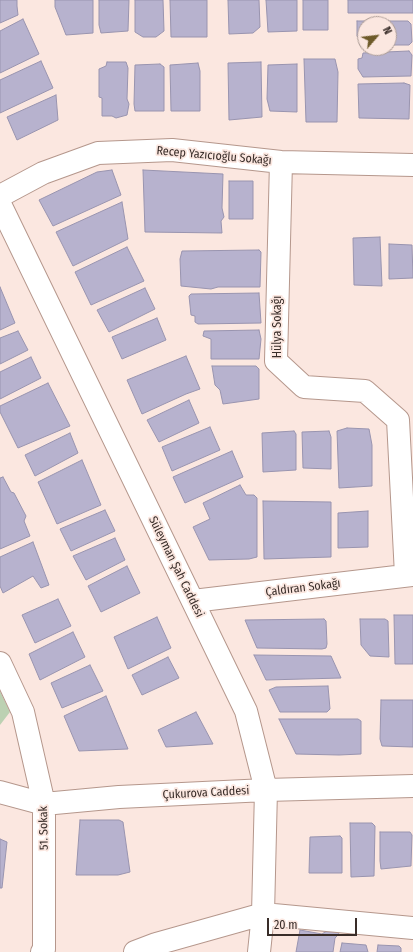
<!DOCTYPE html>
<html>
<head>
<meta charset="utf-8">
<style>
	body { margin:0 }
	#map { position:relative; width:413px; height:952px; overflow:hidden; background:#fbe7e0; font-family:"Fira Sans Condensed",sans-serif }
	canvas { display:block }
	.north { position:absolute; left:357px; top:16px; width:40px; height:40px; box-sizing:border-box; background:#fbe7e0; border:1px solid #ad9d97; border-radius:50%; rotate:62deg; font-size:11px; font-weight:700; line-height:16px; text-align:center; color:#392d29 }
	.north::after { content:''; display:block; margin:auto; width:14px; height:18px; background:#6e5b2a; clip-path:polygon(50% 0,100% 100%,50% 72%,0 100%) }
	.scale { position:absolute; left:267px; top:918px; width:90px; height:18px; box-sizing:border-box; border:2px solid #392d29; border-top:0; padding-left:5px; font-size:12px; line-height:14px; white-space:nowrap; color:#392d29; -webkit-text-stroke:3px #fbe7e0; paint-order:stroke }
</style>
</head>
<body>
<div id="map">
<canvas width="413" height="952"></canvas>
<div class="north">N</div>
<div class="scale">20 m</div>
</div>
<script>
const context = document.querySelector('canvas').getContext('2d');
context.lineJoin = 'round';
function fillPath(path, color) {
  context.fillStyle = color;
  context.fill(path, 'evenodd');
}
function shape(rows) {
  const path = new Path2D();
  for (const r of rows) {
    path.moveTo(r[0], r[1]);
    for (let i = 2; i < r.length; i += 2) path.lineTo(r[i], r[i + 1]);
  }
  return path;
}
function stroke(path, color, width, dash) {
  context.strokeStyle = color;
  context.lineWidth = width;
  context.lineCap = dash ? 'butt' : 'round';
  context.setLineDash(dash || []);
  context.stroke(path);
}
function write(font, color, halo, rows, align = 'center') {
  context.font = font + ' "Fira Sans Condensed",sans-serif';
  context.lineWidth = 3.5;
  context.setLineDash([]);
  context.textBaseline = 'middle';
  context.strokeStyle = halo;
  context.fillStyle = color;
  for (const [text, x, y, turn = 0] of rows) {
    context.save();
    context.translate(x, y);
    context.rotate((+turn || 0) * Math.PI / 180);
    context.textAlign = isNaN(turn) ? turn : align;
    if (halo) context.strokeText(text, 0, 0);
    context.fillText(text, 0, 0);
    context.restore();
  }
}
const green = shape([
	[0,691,10,712,0,725]
]);
const building = shape([
	[0,0,17,0,17,6,18,15,0,23,0,0],
	[55,0,93,0,93,33,66,35,55,7,55,0],
	[99,0,129,0,128,31,101,33,99,25,99,0],
	[135,0,163,0,164,31,156,37,143,37,135,32,135,0],
	[170,0,207,0,207,37,171,37,170,0],
	[228,0,259,0,260,27,253,33,229,34,228,0],
	[266,0,297,0,297,31,268,32,266,0],
	[303,0,328,0,328,30,303,30,303,0],
	[348,0,413,0,413,13,348,13,348,0],
	[23,19,39,54,0,73,0,31,23,19],
	[357,21,408,21,411,24,412,42,409,45,389,45,389,24,365,24,364,46,357,36,357,21],
	[409,51,412,55,411,76,363,77,358,69,358,59,362,58,363,53,409,51],
	[304,59,335,59,338,72,337,122,306,122,304,59],
	[41,61,53,88,0,113,0,80,41,61],
	[107,62,126,62,128,68,127,99,129,104,127,115,116,118,112,116,102,116,102,98,99,97,99,69,106,66,107,62],
	[261,62,262,117,229,120,228,63,261,62],
	[198,63,200,71,200,111,171,111,170,65,198,63],
	[160,64,164,67,164,111,135,111,134,104,135,65,160,64],
	[297,64,297,112,270,111,267,99,268,65,297,64],
	[404,83,410,85,409,119,359,118,358,84,404,83],
	[56,95,58,120,17,140,7,117,56,95],
	[112,170,121,195,53,226,39,200,97,172,112,170],
	[143,170,223,174,222,208,224,217,221,221,222,233,145,232,143,170],
	[229,181,253,181,253,219,229,219,229,181],
	[122,202,128,239,73,266,56,232,122,202],
	[380,237,382,286,354,285,353,238,380,237],
	[389,244,412,245,413,278,389,279,389,244],
	[127,247,144,281,91,305,75,272,127,247],
	[259,250,261,252,260,287,218,287,211,289,181,286,180,259,182,251,259,250],
	[0,287,15,323,0,330,0,287],
	[145,288,155,309,109,332,97,310,145,288],
	[259,293,261,323,198,324,195,322,195,316,191,315,189,296,191,294,259,293],
	[157,318,166,340,122,359,112,337,157,318],
	[259,330,261,339,259,359,211,359,211,339,203,336,204,331,259,330],
	[18,331,28,350,0,364,0,338,18,331],
	[186,356,200,389,186,394,142,414,127,380,186,356],
	[31,357,41,378,0,399,0,372,31,357],
	[212,366,256,366,259,369,259,399,223,404,220,390,215,385,212,366],
	[48,383,70,426,18,448,0,412,0,406,48,383],
	[189,400,199,423,159,442,147,420,189,400],
	[210,427,220,450,172,471,162,447,210,427],
	[347,428,369,429,372,445,372,486,339,488,337,431,347,428],
	[294,431,296,434,296,470,263,472,262,433,294,431],
	[329,431,331,437,331,469,303,468,302,432,329,431],
	[70,433,78,453,35,476,25,455,70,433],
	[232,451,243,477,185,503,173,477,232,451],
	[82,460,101,505,57,524,38,482,82,460],
	[3,477,11,492,14,493,26,516,24,521,30,536,0,549,0,478,3,477],
	[240,485,246,495,254,495,257,498,257,557,249,559,209,560,193,527,210,519,203,503,240,485],
	[263,501,331,502,331,557,264,559,263,501],
	[105,510,115,531,71,551,60,529,105,510],
	[368,511,368,547,338,548,338,513,368,511],
	[115,538,125,560,86,580,73,556,115,538],
	[33,542,49,585,41,588,33,576,3,593,0,586,0,557,33,542],
	[127,566,140,593,101,612,88,586,127,566],
	[58,599,71,626,35,643,22,615,58,599],
	[394,615,413,615,413,664,395,664,394,615],
	[157,617,171,648,128,669,114,637,157,617],
	[324,619,326,621,327,644,326,648,322,649,257,648,245,620,324,619],
	[360,619,385,619,388,621,389,657,370,656,361,645,360,619],
	[73,632,85,657,40,680,29,654,73,632],
	[254,655,331,656,341,678,266,680,254,655],
	[168,657,179,678,142,695,132,675,168,657],
	[90,665,103,691,62,708,51,683,90,665],
	[328,686,330,709,327,712,280,712,269,690,276,687,328,686],
	[106,696,128,749,79,751,64,716,106,696],
	[381,700,413,700,413,747,382,746,380,739,381,700],
	[196,712,213,744,166,747,158,730,196,712],
	[279,719,358,719,361,721,361,754,339,755,296,754,279,719],
	[80,820,119,820,123,822,130,872,118,875,76,875,80,820],
	[350,823,372,823,375,826,374,876,351,877,350,823],
	[380,832,410,832,412,835,411,866,381,869,380,861,380,832],
	[340,836,342,838,342,873,309,873,310,837,340,836],
	[0,839,7,842,2,888,0,888,0,839],
	[300,930,322,934,328,930,337,931,339,934,335,938,333,952,296,952,300,930],
	[342,943,366,945,368,952,340,952,342,943],
	[378,945,399,946,401,948,401,952,377,952,378,945]
]);
const minor = shape([
	[281,162,276,361,304,387,365,391,398,420,406,575],
	[0,196,43,173,98,153,172,150,281,162,413,165],
	[0,204,246,711,266,790,263,914,259,952],
	[193,601,413,575],
	[0,663,23,712,44,804,44,949,42,952],
	[0,792,44,804,119,797,266,790,413,786],
	[135,952,156,944,263,914,413,928]
]);
const streetNames = [
	["Recep Yazıcıoğlu Sokağı",214,156,5],
	["Hülya Sokağı",278,327,-90],
	["Süleyman Şah Caddesi",176,567,64],
	["Çaldıran Sokağı",303,588,-7],
	["Çukurova Caddesi",206,793,-3],
	["51. Sokak",44,828,-91]
];
fillPath(green, '#bcd1b2');
fillPath(building, '#b7b2ce');
stroke(building, '#9994af', 1);
stroke(minor, '#b5978c', 24);
stroke(minor, '#fff', 22);
write('12px', '#392d29', '#fbe7e0', streetNames);
</script>
</body>
</html>
